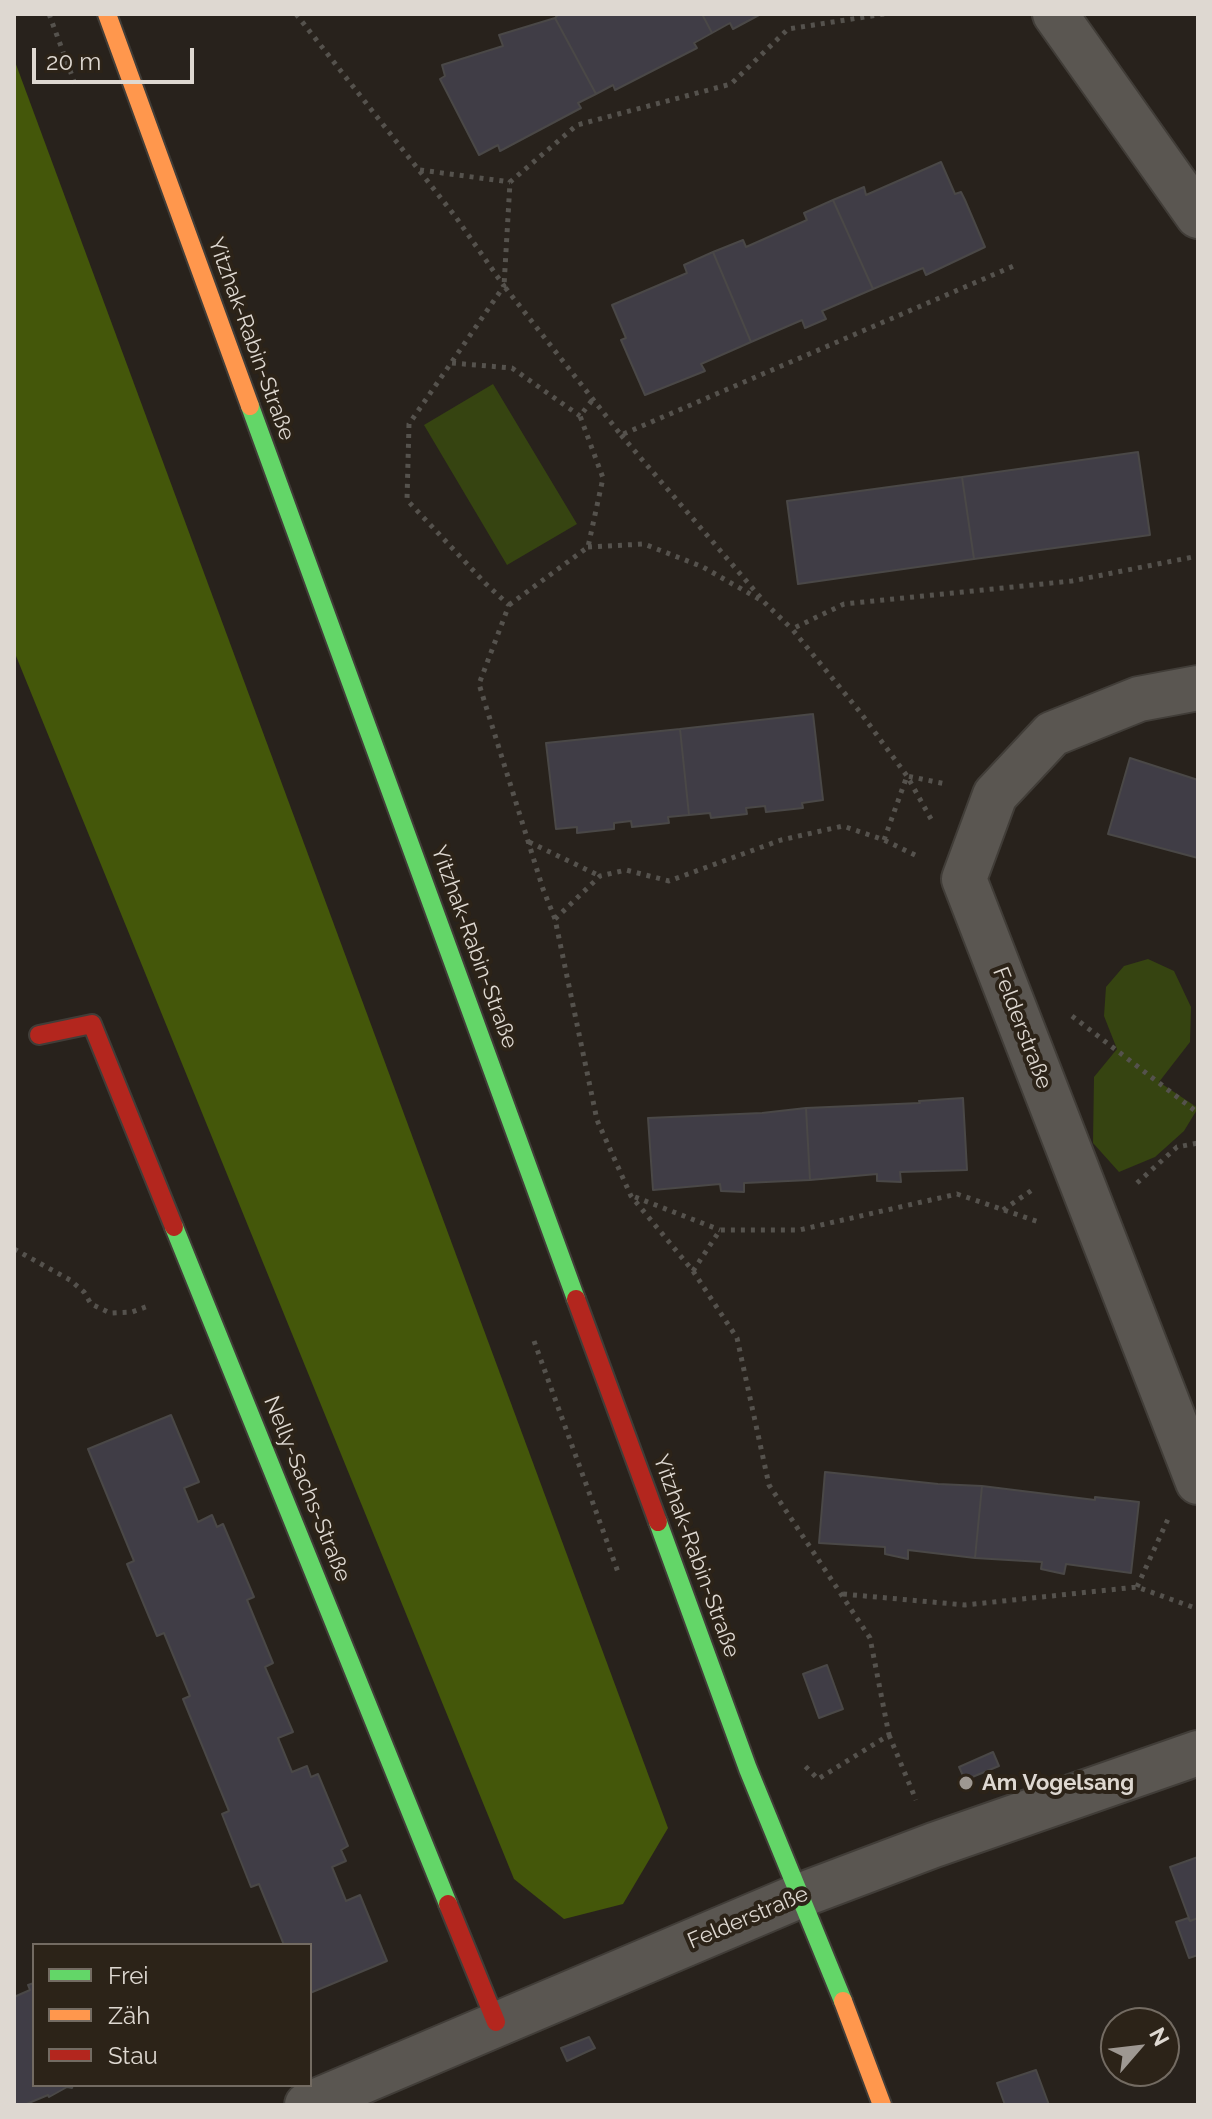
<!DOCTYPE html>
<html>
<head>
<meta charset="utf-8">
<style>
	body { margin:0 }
	#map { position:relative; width:1212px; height:2119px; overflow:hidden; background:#28221c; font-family:Raleway,sans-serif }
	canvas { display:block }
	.frame { position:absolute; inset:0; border:16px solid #ded8d1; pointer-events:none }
	.legend { position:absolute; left:32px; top:1943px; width:280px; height:144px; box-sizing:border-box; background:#2c2318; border:2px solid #736b62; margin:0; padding:10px 14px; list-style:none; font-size:24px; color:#ded8d1 }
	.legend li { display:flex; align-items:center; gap:16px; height:40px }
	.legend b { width:40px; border:2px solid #736b62 }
	.north { position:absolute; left:1100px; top:2007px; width:80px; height:80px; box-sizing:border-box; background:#2c2318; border:2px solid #736b62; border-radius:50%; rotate:62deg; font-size:22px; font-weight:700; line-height:32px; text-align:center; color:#ded8d1 }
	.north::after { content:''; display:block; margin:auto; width:28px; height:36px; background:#9e9892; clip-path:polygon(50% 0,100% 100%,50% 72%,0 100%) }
	.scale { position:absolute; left:32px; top:48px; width:162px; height:36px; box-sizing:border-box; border:4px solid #ded8d1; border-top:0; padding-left:10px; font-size:24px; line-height:28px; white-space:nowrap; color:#ded8d1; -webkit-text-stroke:6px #2c2318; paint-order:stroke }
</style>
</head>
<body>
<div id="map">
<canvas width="1212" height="2119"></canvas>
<div class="frame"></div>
<ul class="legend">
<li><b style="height:10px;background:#63d668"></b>Frei</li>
<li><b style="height:10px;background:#ff974d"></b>Zäh</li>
<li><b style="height:10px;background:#b3261e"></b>Stau</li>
</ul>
<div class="north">N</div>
<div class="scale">20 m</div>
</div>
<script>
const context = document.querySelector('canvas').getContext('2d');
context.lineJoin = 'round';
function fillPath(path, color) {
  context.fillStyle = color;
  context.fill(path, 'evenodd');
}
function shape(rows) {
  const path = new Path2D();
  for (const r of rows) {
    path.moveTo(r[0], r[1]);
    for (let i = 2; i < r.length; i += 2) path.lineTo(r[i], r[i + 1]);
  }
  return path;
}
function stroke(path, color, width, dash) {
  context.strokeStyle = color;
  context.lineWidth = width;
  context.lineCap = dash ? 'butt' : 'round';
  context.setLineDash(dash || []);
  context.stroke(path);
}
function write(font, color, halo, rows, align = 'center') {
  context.font = font + ' Raleway,sans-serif';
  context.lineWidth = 8;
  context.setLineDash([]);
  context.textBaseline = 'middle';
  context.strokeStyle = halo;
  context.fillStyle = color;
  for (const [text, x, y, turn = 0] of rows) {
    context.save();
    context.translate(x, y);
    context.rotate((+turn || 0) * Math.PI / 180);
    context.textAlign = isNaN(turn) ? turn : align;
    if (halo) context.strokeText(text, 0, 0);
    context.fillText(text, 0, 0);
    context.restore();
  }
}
const green = shape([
	[493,384,577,524,507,565,424,425],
	[1148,959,1174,971,1191,1007,1190,1042,1159,1082,1198,1108,1184,1131,1155,1157,1119,1172,1093,1143,1094,1077,1117,1049,1104,1016,1106,987,1124,966]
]);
const forest = shape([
	[14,59,668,1828,623,1904,564,1919,514,1879,14,651]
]);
const building = shape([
	[559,14,702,14,712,33,694,43,697,48,615,90,613,85,596,94,555,18,559,14],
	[702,14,761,14,733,29,730,23,712,33,702,14],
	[555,18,596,94,578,103,581,108,500,151,498,145,479,155,440,79,445,76,442,65,503,46,499,35,555,18],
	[941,162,955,194,961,192,965,200,985,247,926,275,923,268,873,289,833,200,864,187,866,195,941,162],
	[833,200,873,289,822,311,826,319,805,328,802,320,751,342,713,252,743,240,746,247,807,220,804,213,833,200],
	[713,252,751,342,701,364,705,371,645,395,621,340,626,338,612,305,687,273,684,265,713,252],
	[1138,452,1150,535,974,559,962,477,1138,452],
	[962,477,974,559,798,584,787,501,962,477],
	[813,714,823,800,802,803,803,808,766,812,765,806,746,808,747,814,711,818,710,813,689,815,680,729,813,714],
	[680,729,689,815,668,817,669,823,632,827,631,821,614,823,614,829,577,833,577,827,556,829,546,743,680,729],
	[1130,758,1198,780,1198,858,1108,834,1130,758],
	[963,1098,967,1170,900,1172,901,1182,877,1181,877,1174,810,1180,806,1108,920,1103,919,1101,963,1098],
	[806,1108,810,1180,744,1183,744,1192,721,1191,720,1184,653,1190,648,1118,762,1113,806,1108],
	[171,1415,199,1482,184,1488,198,1522,212,1515,217,1527,223,1524,254,1597,247,1600,273,1663,265,1667,293,1732,278,1738,292,1772,307,1766,311,1777,318,1774,348,1846,341,1850,346,1861,332,1867,346,1901,360,1895,387,1961,310,1993,310,1945,284,1945,259,1884,251,1887,222,1814,229,1811,183,1699,190,1696,164,1633,157,1636,127,1564,134,1561,88,1449,171,1415],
	[825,1472,938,1484,982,1486,975,1558,908,1550,908,1559,885,1554,885,1547,819,1543,825,1472],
	[982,1486,1095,1500,1095,1497,1139,1502,1131,1573,1066,1564,1064,1574,1041,1569,1042,1562,975,1558,982,1486],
	[827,1665,843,1709,819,1718,803,1674,827,1665],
	[993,1752,999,1766,965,1780,959,1767,993,1752],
	[1198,1857,1198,1918,1190,1921,1170,1867,1198,1857],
	[1188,1918,1190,1921,1198,1918,1198,1955,1189,1958,1176,1922,1188,1918],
	[34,1983,34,2085,73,2085,72,2088,67,2087,49,2097,48,2095,24,2105,14,2105,14,1997,30,1990,28,1985,34,1983],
	[589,2037,595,2048,567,2061,561,2048,589,2037],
	[1036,2070,1049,2105,1005,2105,997,2083,1036,2070]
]);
const path = shape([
	[49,14,75,84],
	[296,14,455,216,504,286,409,424,407,500,486,584,509,605,479,684,543,889,555,919,597,1120,631,1196,693,1271,737,1338,769,1485,870,1638,889,1735,818,1779,804,1765],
	[884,14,788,29,731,84,577,125,510,182,504,286,621,435,1016,265],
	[420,170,510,182],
	[452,363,512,368,580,416],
	[621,435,761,598],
	[588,547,644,544,703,567,764,602,792,629],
	[509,605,588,547,603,478,580,416,593,399],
	[931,819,907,776,860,712,792,629,844,604,1072,581,1198,556],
	[884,840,907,776,946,784],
	[529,842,600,876],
	[555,919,600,876,626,870,669,881,781,840,843,826,884,840,919,857],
	[1072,1016,1198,1113],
	[1137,1183,1177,1147,1198,1143],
	[635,1197,720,1230],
	[1003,1210,1032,1190],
	[14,1249,70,1280,84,1292,91,1304,110,1313,132,1312,151,1305],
	[693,1271,720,1230,799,1230,957,1194,1042,1223],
	[534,1341,618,1572],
	[1137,1587,1168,1519],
	[843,1594,965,1605,1137,1587,1198,1609],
	[889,1735,916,1800]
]);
const street = shape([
	[1055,14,1198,216],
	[1198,688,1139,699,1052,734,995,795,964,879,1198,1482],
	[307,2105,799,1896,934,1845,1198,1753]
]);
const fast = shape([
	[250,406,576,1299],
	[174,1227,448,1904],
	[658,1522,748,1769,843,2001]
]);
const slow = shape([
	[107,14,250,406],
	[843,2001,882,2105]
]);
const jam = shape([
	[39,1035,92,1024,174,1227],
	[576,1299,658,1522],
	[448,1904,496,2022]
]);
const markers = [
	[966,1783,8,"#9e9892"]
];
const streetNames = [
	["Yitzhak-Rabin-Straße",251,339,70],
	["Yitzhak-Rabin-Straße",474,947,70],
	["Felderstraße",1022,1028,69],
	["Nelly-Sachs-Straße",307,1489,68],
	["Yitzhak-Rabin-Straße",696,1556,70],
	["Felderstraße",748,1918,-23]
];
const poiNames = [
	["Am Vogelsang",982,1783]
];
fillPath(green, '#364411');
fillPath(forest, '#44570a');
fillPath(building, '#403d46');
stroke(building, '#4a4847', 2);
stroke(street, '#413d38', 48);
stroke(fast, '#413d38', 22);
stroke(slow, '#413d38', 22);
stroke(jam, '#413d38', 22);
stroke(path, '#55524d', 5, [4, 6]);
stroke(street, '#5a5651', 44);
stroke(fast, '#63d668', 18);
stroke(slow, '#ff974d', 18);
stroke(jam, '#b3261e', 18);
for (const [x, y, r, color] of markers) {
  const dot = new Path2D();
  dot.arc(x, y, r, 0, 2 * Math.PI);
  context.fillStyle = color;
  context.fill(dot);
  stroke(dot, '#2c2318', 3);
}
write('22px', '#ded8d1', '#2c2318', streetNames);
write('bold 22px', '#ded8d1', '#2c2318', poiNames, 'left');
</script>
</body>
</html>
